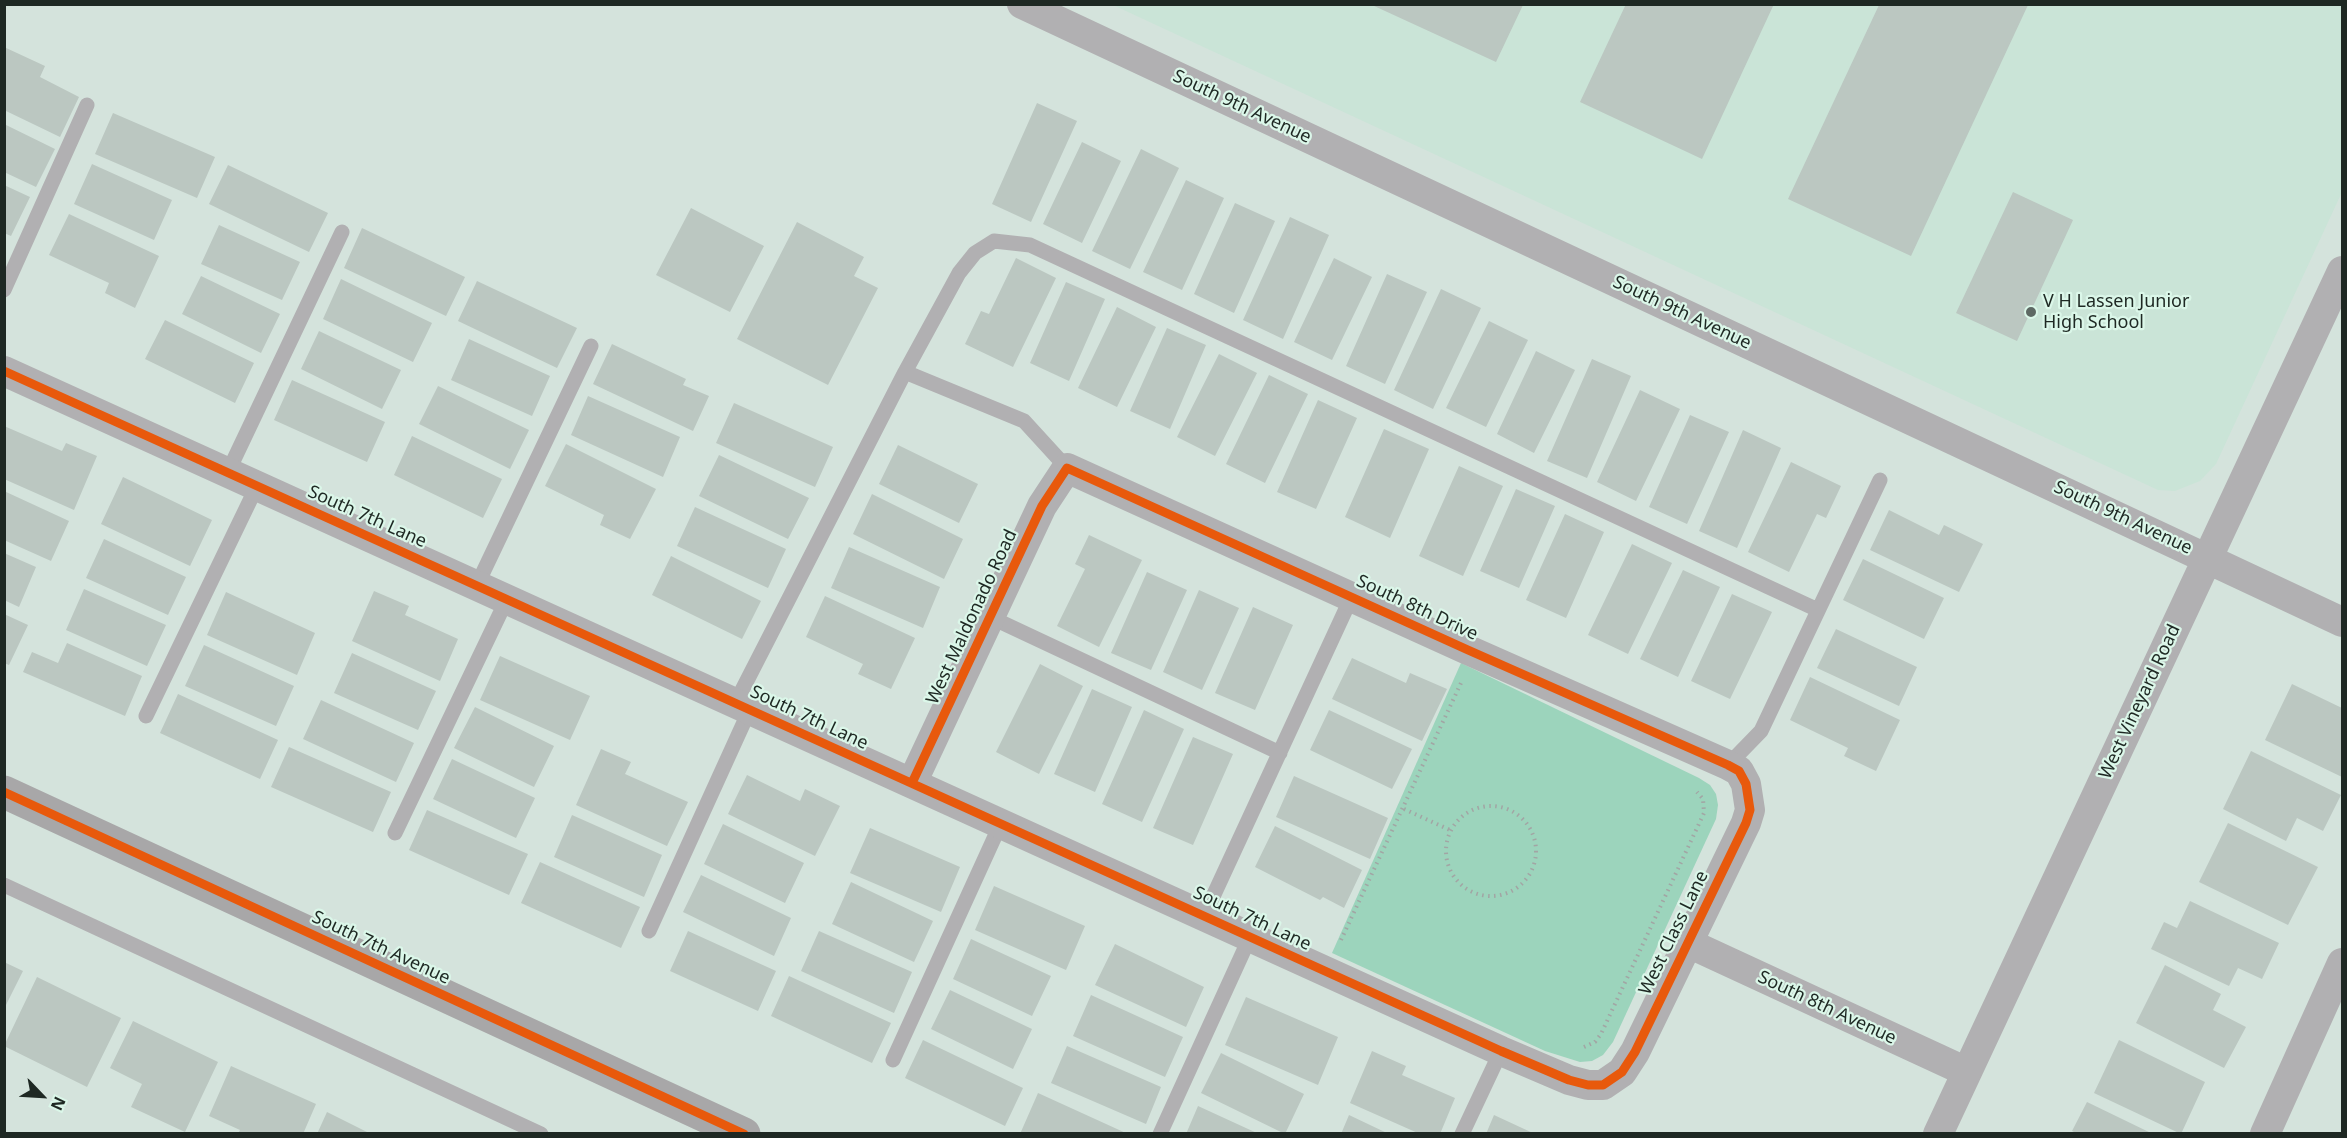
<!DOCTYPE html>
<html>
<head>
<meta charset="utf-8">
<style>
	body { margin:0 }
	#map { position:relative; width:2347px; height:1138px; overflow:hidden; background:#d4e3dc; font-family:"Noto Sans",sans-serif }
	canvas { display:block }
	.frame { position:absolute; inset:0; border:6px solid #1e2823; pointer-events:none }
	.north { position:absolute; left:12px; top:1066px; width:60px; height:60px; -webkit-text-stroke:4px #dbf7e9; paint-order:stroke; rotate:115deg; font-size:16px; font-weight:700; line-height:24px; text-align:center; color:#1e2823 }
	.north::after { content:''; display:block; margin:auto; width:21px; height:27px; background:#1e2823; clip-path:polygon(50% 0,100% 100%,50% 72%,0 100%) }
</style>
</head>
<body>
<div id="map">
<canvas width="2347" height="1138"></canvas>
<div class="frame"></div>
<div class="north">N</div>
</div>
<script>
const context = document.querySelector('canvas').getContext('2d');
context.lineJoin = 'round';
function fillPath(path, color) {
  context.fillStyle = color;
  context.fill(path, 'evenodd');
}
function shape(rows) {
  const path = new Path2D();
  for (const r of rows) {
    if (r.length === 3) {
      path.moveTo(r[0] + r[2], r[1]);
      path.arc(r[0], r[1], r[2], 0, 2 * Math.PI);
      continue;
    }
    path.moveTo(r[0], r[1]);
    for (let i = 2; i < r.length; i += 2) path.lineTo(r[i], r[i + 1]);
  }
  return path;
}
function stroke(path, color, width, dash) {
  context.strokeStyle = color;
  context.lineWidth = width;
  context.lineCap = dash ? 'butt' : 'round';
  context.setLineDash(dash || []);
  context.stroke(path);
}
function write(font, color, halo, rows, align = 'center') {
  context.font = font + ' "Noto Sans",sans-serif';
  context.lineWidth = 4.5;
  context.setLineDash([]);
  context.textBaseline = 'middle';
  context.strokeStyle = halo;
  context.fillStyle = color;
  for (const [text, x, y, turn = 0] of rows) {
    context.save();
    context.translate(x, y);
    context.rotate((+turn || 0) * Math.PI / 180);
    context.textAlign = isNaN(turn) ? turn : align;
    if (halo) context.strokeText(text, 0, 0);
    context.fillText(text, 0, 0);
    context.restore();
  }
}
const built = shape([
	[1113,5,2342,5,2342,192,2216,464,2200,481,2175,491,2158,490]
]);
const green = shape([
	[1461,663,1699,778,1710,785,1716,794,1718,805,1716,819,1613,1042,1603,1055,1592,1061,1580,1062,1545,1051,1332,953]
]);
const building = shape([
	[1626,4,1774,4,1702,159,1580,102],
	[1372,5,1523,5,1496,62],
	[1879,5,2028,5,1911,256,1788,199],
	[4,47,45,66,40,77,79,97,60,137,4,110],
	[1037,103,1077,121,1031,222,992,204],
	[113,113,215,157,197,198,95,154],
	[4,124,55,149,36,187,4,172],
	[1082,142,1121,161,1082,243,1043,224],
	[1141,149,1179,168,1130,269,1092,251],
	[92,164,172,200,154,240,74,204],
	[228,165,328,213,309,252,209,204],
	[1186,180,1224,198,1182,290,1143,272],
	[4,185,30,197,11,236,4,233],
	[2013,192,2073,220,2017,341,1956,313],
	[1235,203,1275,221,1234,313,1194,294],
	[691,208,764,246,730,312,656,275],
	[69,214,159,256,135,308,105,293,109,283,49,255],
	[1290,217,1329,235,1283,339,1243,320],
	[797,222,864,257,854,276,878,288,828,385,737,339],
	[219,225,300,262,282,300,201,264],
	[362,228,465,277,446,316,344,268],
	[1016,258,1056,278,1013,367,965,344,981,311,989,314],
	[1334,258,1372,277,1332,360,1294,342],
	[1387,274,1427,292,1385,384,1346,366],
	[201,276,280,314,261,353,182,314],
	[341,279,432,323,413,362,323,319],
	[477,281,577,328,557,368,458,321],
	[1066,282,1105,299,1069,381,1030,363],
	[1441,289,1481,308,1433,409,1394,390],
	[1117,307,1156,327,1117,407,1078,388],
	[165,320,254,363,235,403,145,359],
	[1489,321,1528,340,1486,427,1446,408],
	[1167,328,1206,345,1170,429,1130,411],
	[319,331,401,370,382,409,301,369],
	[469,339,550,376,532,416,451,380],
	[612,344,686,379,683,385,709,396,693,431,593,384],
	[1536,351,1575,370,1534,453,1497,434],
	[1219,354,1257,373,1215,456,1177,437],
	[1592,359,1631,376,1587,478,1547,461],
	[1269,375,1308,394,1265,483,1226,464],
	[292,380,385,422,367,462,274,420],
	[438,386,529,430,510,469,419,424],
	[1640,390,1680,409,1636,501,1597,482],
	[588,396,680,437,663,477,571,435],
	[1318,400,1357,418,1316,509,1277,492],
	[734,403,833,447,815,487,716,443],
	[1690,415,1729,432,1687,524,1649,507],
	[4,426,62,451,66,443,97,456,74,510,4,479],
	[1384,429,1429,449,1390,538,1345,517],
	[1743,430,1781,448,1737,548,1699,531],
	[412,436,502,479,483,518,394,475],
	[566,444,656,489,630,539,600,525,604,515,545,486],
	[898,445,978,484,959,523,879,484],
	[719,455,809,498,788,539,699,496],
	[1791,462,1841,486,1826,518,1817,514,1789,572,1748,552],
	[1459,466,1503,486,1463,576,1419,556],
	[123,477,212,520,190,566,101,524],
	[1516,489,1555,506,1519,588,1480,571],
	[4,491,69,521,51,561,4,540],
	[872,494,963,539,944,579,853,534],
	[695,507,786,549,768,588,677,546],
	[1889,510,1939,535,1944,525,1983,544,1959,592,1870,550],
	[1565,514,1604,532,1566,618,1526,600],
	[1089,535,1142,560,1099,647,1057,626,1085,569,1075,564],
	[104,539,186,577,168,615,86,578],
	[1632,544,1672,563,1628,654,1588,635],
	[849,547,940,587,923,628,831,588],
	[4,553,36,567,19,607,4,600],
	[671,556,761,601,742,639,652,595],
	[1863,559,1944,598,1924,639,1843,600],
	[1683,570,1720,587,1678,677,1640,659],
	[1147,572,1187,590,1151,670,1111,653],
	[84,589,166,625,147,666,66,630],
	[1199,590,1239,608,1202,690,1163,672],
	[374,591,409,606,405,615,458,639,440,681,352,641],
	[226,592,315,633,297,675,207,635],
	[1732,594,1772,612,1730,699,1691,681],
	[825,596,915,638,891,689,858,674,863,664,806,637],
	[1253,607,1293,625,1255,710,1215,693],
	[4,614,28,625,9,665,4,663],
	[1836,629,1917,667,1899,706,1817,668],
	[67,643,142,676,125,716,23,672,32,652,58,663],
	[204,645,294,686,276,726,185,686],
	[352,653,436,691,418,730,334,693],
	[500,656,590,696,570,740,480,700],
	[1352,658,1406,683,1410,673,1447,689,1422,741,1332,699],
	[1040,664,1083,686,1039,774,996,752],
	[1810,677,1900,720,1876,771,1844,756,1848,748,1790,720],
	[2292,684,2342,708,2342,777,2265,740],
	[1092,689,1132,707,1095,792,1054,774],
	[178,694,278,740,260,779,160,733],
	[321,700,414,743,396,782,303,739],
	[475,707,554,746,534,787,454,748],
	[1144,710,1184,729,1142,822,1102,804],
	[1329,710,1412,749,1392,789,1310,750],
	[1193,737,1233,754,1193,845,1153,828],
	[289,747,391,792,373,832,271,787],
	[601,749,631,762,625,774,688,802,667,846,576,805],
	[2251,751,2341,795,2323,831,2297,818,2286,841,2223,809],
	[452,759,535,798,516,838,433,799],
	[747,775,800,801,805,789,840,806,815,856,728,814],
	[1294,776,1388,818,1370,859,1276,817],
	[427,810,528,854,509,895,409,850],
	[572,815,662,855,644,897,554,857],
	[2228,823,2318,867,2288,925,2199,882],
	[723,824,804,863,785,903,704,864],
	[1275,826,1362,870,1344,908,1323,897,1320,900,1255,867],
	[870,828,960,867,941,912,850,873],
	[540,862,640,907,621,948,521,903],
	[701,875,791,918,774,956,683,912],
	[851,882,933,921,914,962,832,924],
	[994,886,1085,926,1066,970,975,930],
	[2190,901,2279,943,2262,979,2238,968,2229,986,2151,949,2164,922,2177,928],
	[688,931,776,971,758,1011,670,971],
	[819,931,912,972,894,1013,801,971],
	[971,939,1051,976,1032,1016,953,979],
	[1115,944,1204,987,1186,1027,1095,985],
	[4,962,23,971,4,1009],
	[2165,965,2221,994,2213,1010,2246,1027,2224,1068,2136,1023],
	[789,976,891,1023,872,1063,771,1016],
	[37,977,121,1018,87,1087,4,1046],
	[950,990,1032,1029,1013,1069,931,1029],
	[1091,995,1183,1037,1165,1077,1073,1036],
	[1246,997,1338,1037,1318,1085,1225,1045],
	[133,1021,218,1062,185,1132,131,1107,142,1084,110,1068],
	[923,1040,1023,1088,1005,1126,905,1078],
	[2119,1040,2205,1082,2181,1134,2094,1093],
	[1067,1046,1161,1087,1146,1124,1051,1083],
	[1372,1051,1406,1066,1402,1075,1455,1098,1440,1134,1420,1134,1350,1103],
	[1221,1053,1304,1094,1285,1134,1201,1093],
	[231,1066,316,1104,303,1134,238,1134,240,1130,209,1116],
	[1038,1093,1128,1134,1020,1134],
	[2087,1102,2153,1134,2078,1134,2072,1131],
	[1198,1106,1259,1134,1186,1134],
	[327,1112,371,1134,317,1134],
	[1349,1115,1389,1134,1341,1134],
	[1494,1115,1535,1134,1486,1134]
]);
const path = shape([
	[1491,851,45],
	[1404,809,1450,830],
	[1341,940,1461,683],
	[1584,1047,1595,1042,1601,1034,1704,813,1703,799,1697,792]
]);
const service = shape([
	[4,290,87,105],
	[905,372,1024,421,1067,468],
	[228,472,342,232],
	[477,585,591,346],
	[990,617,1280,753],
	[736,702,905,372,959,273,975,253,994,241,1030,245,1818,610],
	[146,716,257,486],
	[1728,765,1761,731,1880,480],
	[395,833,507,599],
	[4,885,541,1134],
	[1204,916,1352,596],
	[649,931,750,709],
	[893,1060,1001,823],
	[1160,1134,1250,937],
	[1462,1134,1501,1051]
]);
const minor = shape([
	[1022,4,2342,622],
	[4,371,1501,1051,1569,1080,1588,1085,1603,1085,1622,1072,1635,1052,1746,823,1750,810,1746,784,1739,771,1728,765,1468,650,1067,468,1042,506,912,783],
	[1688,943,1967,1072],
	[1938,1134,2342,271],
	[2265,1134,2342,963]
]);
const secondary = shape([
	[4,792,744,1134]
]);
const cycleway = shape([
	[4,371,1501,1051,1569,1080,1588,1085,1603,1085,1622,1072,1635,1052,1746,823,1750,810,1746,784,1739,771,1728,765,1468,650,1067,468,1042,506,912,783],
	[4,792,744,1134]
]);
const markers = [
	[2031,312,6,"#5e6964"]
];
const streetNames = [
	["South 9th Avenue",1242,107,25],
	["South 9th Avenue",1682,313,25],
	["South 7th Lane",367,517,24],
	["South 9th Avenue",2123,518,25],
	["South 8th Drive",1417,608,25],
	["West Maldonado Road",972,617,-65],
	["West Vineyard Road",2140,702,-65],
	["South 7th Lane",809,718,25],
	["South 7th Lane",1252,919,25],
	["West Class Lane",1674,933,-64],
	["South 7th Avenue",381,948,25],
	["South 8th Avenue",1827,1008,25]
];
const poiNames = [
	["V H Lassen Junior",2043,302],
	["High School",2043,323]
];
fillPath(built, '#cae4d7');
fillPath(green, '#9cd4bc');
fillPath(building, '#bbc7c1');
stroke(path, '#a2a5a4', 4, [1.5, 4.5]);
stroke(service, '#b1b0b2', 15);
stroke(minor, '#b1b0b2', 30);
stroke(secondary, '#a8a7a8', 33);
stroke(cycleway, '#e8590c', 9);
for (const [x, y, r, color] of markers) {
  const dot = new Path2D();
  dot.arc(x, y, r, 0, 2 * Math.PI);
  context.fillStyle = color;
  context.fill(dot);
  stroke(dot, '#dbf7e9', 2);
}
write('18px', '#1e2823', '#dbf7e9', streetNames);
write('18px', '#1e2823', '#dbf7e9', poiNames, 'left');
</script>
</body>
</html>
